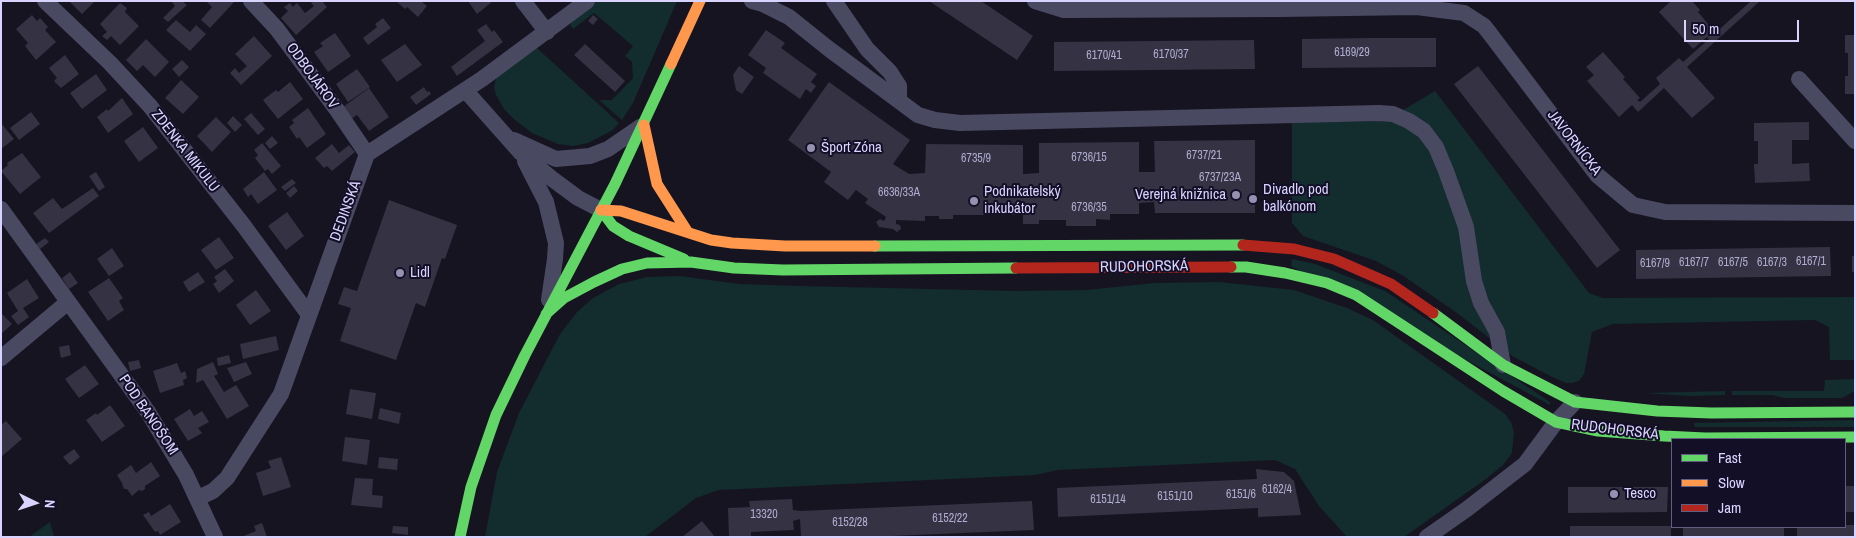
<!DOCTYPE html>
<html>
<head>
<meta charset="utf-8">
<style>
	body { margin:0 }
	#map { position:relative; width:1856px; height:538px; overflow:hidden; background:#161421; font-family:"Archivo Narrow",sans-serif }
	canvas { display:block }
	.frame { position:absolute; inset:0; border:2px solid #d9d4ff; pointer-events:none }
	.legend { position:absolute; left:1671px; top:438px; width:175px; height:90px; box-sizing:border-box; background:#130f26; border:1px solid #625e7d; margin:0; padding:6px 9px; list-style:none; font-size:15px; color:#d9d4ff }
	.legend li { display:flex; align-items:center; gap:10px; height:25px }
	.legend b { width:25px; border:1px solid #625e7d }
	.north { position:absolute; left:10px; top:478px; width:50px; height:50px; -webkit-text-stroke:4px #130f26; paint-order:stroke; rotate:94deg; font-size:14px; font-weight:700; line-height:20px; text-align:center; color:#d9d4ff }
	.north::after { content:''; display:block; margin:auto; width:18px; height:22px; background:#d9d4ff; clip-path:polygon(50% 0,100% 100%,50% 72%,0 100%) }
	.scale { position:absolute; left:1684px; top:20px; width:115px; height:22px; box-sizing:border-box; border:2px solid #d9d4ff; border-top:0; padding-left:6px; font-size:15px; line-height:18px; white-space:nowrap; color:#d9d4ff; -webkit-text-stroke:4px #130f26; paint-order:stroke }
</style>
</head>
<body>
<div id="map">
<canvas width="1856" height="538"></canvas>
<div class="frame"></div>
<ul class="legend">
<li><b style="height:6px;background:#63d668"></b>Fast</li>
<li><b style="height:6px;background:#ff974d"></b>Slow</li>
<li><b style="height:6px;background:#b3261e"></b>Jam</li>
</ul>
<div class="north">N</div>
<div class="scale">50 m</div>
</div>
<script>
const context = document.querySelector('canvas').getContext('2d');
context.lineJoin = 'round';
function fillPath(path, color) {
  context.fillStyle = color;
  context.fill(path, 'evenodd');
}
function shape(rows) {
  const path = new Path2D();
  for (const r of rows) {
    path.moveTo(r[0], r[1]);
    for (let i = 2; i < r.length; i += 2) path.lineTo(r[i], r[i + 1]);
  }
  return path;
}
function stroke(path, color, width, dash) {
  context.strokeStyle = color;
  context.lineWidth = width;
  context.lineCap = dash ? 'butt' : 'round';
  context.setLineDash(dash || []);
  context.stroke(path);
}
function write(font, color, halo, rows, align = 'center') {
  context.font = font + ' "Archivo Narrow",sans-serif';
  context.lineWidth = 4;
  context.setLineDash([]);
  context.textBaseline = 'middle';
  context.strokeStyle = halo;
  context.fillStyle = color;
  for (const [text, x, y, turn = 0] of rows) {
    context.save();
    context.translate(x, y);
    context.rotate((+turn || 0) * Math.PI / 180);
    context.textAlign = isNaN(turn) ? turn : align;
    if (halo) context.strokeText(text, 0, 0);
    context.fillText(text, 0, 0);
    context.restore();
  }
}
const green = shape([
	[593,1,677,1,633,103,622,120,599,100,612,100,633,78,632,62,625,56,633,46,594,13,573,29,570,25,574,15],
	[537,48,619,123,613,130,588,143,573,146,558,144,532,133,515,120,504,109,496,95,494,88,497,73],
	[1435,91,1589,293,1603,298,1855,297,1855,360,1830,360,1829,327,1815,320,1613,324,1592,332,1584,374,1579,381,1572,383,1566,383,1552,377,1514,357,1457,313,1402,275,1376,261,1303,236,1292,223,1292,122,1385,121],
	[1292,259,1315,264,1385,291,1550,402,1550,405,1291,266],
	[680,276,739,284,800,286,1017,291,1087,290,1154,283,1219,282,1294,290,1347,308,1373,320,1505,414,1511,422,1514,432,1512,453,1503,465,1486,479,1404,537,1347,537,1319,506,1295,469,1275,460,1058,470,1035,475,719,490,696,498,645,537,485,537,497,472,519,413,560,334,577,312,593,298,619,284,647,277],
	[1855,379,1855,391,1842,398,1784,398,1772,395,1732,395,1732,391,1824,391,1825,380],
	[1725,391,1725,395,1690,396,1644,393],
	[1855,420,1855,427,1695,427,1694,425,1694,423],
	[50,522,54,537,29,537]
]);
const building = shape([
	[69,1,95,1,82,14],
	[171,1,182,1,187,5,168,22,163,18,175,6],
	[206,1,235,1,210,28,201,20,212,7],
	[313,1,322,1,327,7,296,35,281,18,288,11,284,7,290,3,293,7,297,3,305,13,314,6,311,3],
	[396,1,421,1,427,6,418,17,407,7,405,9],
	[468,1,493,1,477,14],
	[929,1,981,1,1033,36,1017,60],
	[1671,1,1692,1,1700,10,1698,12,1714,31,1712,33,1713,35,1751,1,1760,1,1687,67,1715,98,1692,118,1664,88,1638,112,1632,105,1619,117,1587,81,1594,75,1586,67,1603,52,1625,77,1623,79,1640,98,1637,100,1640,102,1660,84,1656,78,1679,58,1683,62,1709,39,1707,37,1693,49,1659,12],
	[120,3,127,8,125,12,139,26,120,45,111,36,107,40,102,36,107,32,100,24],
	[32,15,37,21,40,18,48,27,45,30,56,42,36,60,25,46,28,43,16,29],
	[593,15,598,19,593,25,588,21],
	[383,18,391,28,368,45,363,38,377,27,375,24],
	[176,20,190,32,196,25,206,34,190,51,166,30],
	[486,24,492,32,494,30,503,42,457,76,451,67,485,41,477,30],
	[766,30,785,43,781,48,817,74,811,82,816,86,811,93,806,89,800,99,763,73,766,68,748,55],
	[335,33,351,56,328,72,314,52,323,46,320,43],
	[1845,35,1855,35,1855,94,1845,94,1845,76,1848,76,1848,53,1845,53],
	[254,36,272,56,241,85,230,73,235,68,239,73,247,66,235,54],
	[1369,38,1436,38,1436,67,1302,68,1302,39],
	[146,39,169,62,155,77,143,65,137,71,126,60],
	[1254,40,1255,69,1054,71,1054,42],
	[405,44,422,65,397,82,381,60],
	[585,44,625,81,615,92,574,55],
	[65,55,79,74,61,88,54,81,57,78,49,68],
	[182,60,189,67,179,77,172,69],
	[739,66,754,77,742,94,736,90,733,75],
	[1478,66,1620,250,1597,268,1454,84],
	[357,69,370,87,348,102,336,84],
	[96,74,107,90,82,109,70,93],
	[181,80,199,97,183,114,165,98],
	[290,82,303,99,278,119,263,100,276,90,278,92],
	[829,82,910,140,893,164,909,174,925,173,926,144,1023,145,1023,174,1039,173,1039,143,1139,142,1139,172,1155,172,1154,141,1255,140,1255,213,1155,213,1154,202,1139,203,1139,214,1110,214,1110,220,1096,219,1096,226,1066,226,1066,220,1039,220,1039,224,1023,224,1023,215,953,215,953,219,939,219,939,216,925,216,925,221,896,220,896,224,900,225,901,229,897,232,893,229,879,227,876,222,880,219,884,221,886,217,865,203,868,199,856,190,848,200,824,182,831,172,788,140],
	[424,87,427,92,429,91,431,94,416,105,410,97],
	[369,88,389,117,369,131,357,115,351,119,343,107],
	[122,98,133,114,108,133,97,117,107,109,108,111],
	[308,108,326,134,307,148,299,137,297,139,289,127,294,123,292,120],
	[31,112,40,124,19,140,10,128],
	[251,113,265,129,258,135,244,119],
	[233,116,242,125,235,132,227,123],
	[216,117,231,132,212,152,197,136],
	[1809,122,1809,140,1792,140,1792,164,1809,163,1810,181,1755,183,1754,164,1758,164,1758,141,1754,141,1754,123],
	[1,123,14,139,1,149],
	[143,127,158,148,139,162,124,141],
	[272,136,278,143,270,149,265,143],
	[262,143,281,166,272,174,268,169,265,171,255,158,258,155,254,150],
	[332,144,339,153,349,145,355,152,332,171,327,166,324,168,315,158],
	[22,153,41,177,20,194,1,171,8,165,7,163],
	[96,172,105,187,99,191,89,176],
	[264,172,277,190,258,204,251,194,248,197,243,189],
	[292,179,296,183,285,191,281,187],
	[294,186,298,191,290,198,286,193],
	[93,188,99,196,49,233,33,213,53,198,62,209],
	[389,200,457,225,445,259,442,258,425,307,416,303,396,360,340,341,351,308,338,304,344,287,357,291],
	[287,212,304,236,286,250,268,226],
	[219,237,234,258,216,270,201,250],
	[45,238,49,242,40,249,36,244],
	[1830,247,1831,276,1636,279,1636,250],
	[112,248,124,266,109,276,97,259],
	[1852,256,1855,256,1855,272,1852,272],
	[225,269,234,281,219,293,213,284,217,281,214,277],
	[70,272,78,283,69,289,62,278],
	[198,272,205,282,189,292,183,282],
	[109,278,123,298,119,301,124,310,108,321,88,292],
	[27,279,39,298,23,308,29,317,18,325,11,316,18,311,7,293],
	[256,290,271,311,250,325,236,305],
	[1,313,12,324,1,334],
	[276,336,279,350,243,359,240,344],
	[69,345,71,355,61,358,59,347],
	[229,355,231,363,218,366,217,358],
	[139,360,141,368,130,371,128,362],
	[213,362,218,374,214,376,224,392,236,385,249,406,227,419,203,380,196,383,197,369],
	[246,362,252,374,234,382,227,368],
	[177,363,181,373,185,371,187,378,183,380,184,385,160,393,153,371],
	[85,365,99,384,79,398,65,379],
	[350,389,376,393,372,419,346,414],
	[110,405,125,426,102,442,86,420,96,413,97,415],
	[380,408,401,413,399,424,378,419],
	[190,409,194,416,202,411,209,422,198,428,202,433,188,441,174,419],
	[6,421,22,439,1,457,1,425],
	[345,437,370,440,367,465,342,461],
	[74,449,80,457,70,465,63,457],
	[281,457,291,487,263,496,256,473,271,468,268,461],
	[379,457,398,459,397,470,378,468],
	[151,462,160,476,145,486,145,489,142,491,139,490,132,496,127,489,124,489,122,483,117,475,131,465,136,473],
	[1256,469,1284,472,1294,481,1301,515,1258,517,1258,508,1058,517,1057,488,1257,479],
	[355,478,373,479,372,495,383,496,382,508,351,505],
	[1845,486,1855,486,1855,512,1845,512],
	[1568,487,1668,487,1667,512,1568,513],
	[792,499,793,510,800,511,1032,501,1034,530,868,537,801,537,800,519,793,521,794,530,751,532,751,537,729,537,728,508,750,507,749,501],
	[170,504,181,522,160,535,158,531,155,532,143,515,149,512,151,516],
	[702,521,715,537,682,537],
	[262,523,267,537,241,537,256,531,254,526],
	[1845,525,1855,525,1855,537,1797,537,1797,527,1845,527],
	[393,526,408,527,408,535,392,533],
	[1570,526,1671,526,1671,537,1570,537],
	[1683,527,1784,527,1784,537,1683,537]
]);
const street = shape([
	[45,1,110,63,150,106,244,226,309,315],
	[251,1,277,29,337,110,367,154],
	[523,1,547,32],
	[752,1,763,4,789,17,829,49,918,115,935,120,960,123,1379,113,1393,114,1409,121,1424,131,1436,147,1446,171,1466,227,1474,281,1481,303,1497,332,1503,365],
	[834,1,867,49,890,72,899,86,899,101],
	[1035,1,1064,10,1279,9,1417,7,1464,13,1484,26,1491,35,1597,175,1633,205,1665,212,1855,213],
	[1799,79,1855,141],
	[465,90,520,152,551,178,578,198,601,210],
	[514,140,556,159,590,156,608,149,640,127],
	[525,161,546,202,556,243,555,259,549,300],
	[1,209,148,412,186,475,215,537],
	[1,358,68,302],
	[198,498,213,491,227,478,281,394,367,154,482,79,587,1],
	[1427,537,1467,509,1525,464,1556,422,1575,402]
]);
const fast = shape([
	[601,210,613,226,629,236,684,259],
	[875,246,1243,245],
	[1231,267,1246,267,1285,273,1327,283,1356,295,1503,391,1556,422,1598,431,1664,436,1705,438,1855,437],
	[1433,313,1503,365,1575,402,1657,411,1711,413,1855,412],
	[546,314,564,298,594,282,622,269,647,263,691,262,734,268,783,270,1016,268],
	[460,537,471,487,496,415,525,355,615,184,671,64]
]);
const slow = shape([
	[671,64,700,1],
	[644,125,657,184,687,231],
	[601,210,621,211,711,240,732,243,785,246,875,246]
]);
const jam = shape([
	[1243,245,1294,249,1334,259,1391,284,1433,313],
	[1016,268,1231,267]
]);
const markers = [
	[811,148,5,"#9591b1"],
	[1236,195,5,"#9591b1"],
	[1253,199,5,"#9591b1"],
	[974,201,5,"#9591b1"],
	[400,273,5,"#9591b1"],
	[1614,494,5,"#9591b1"]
];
const numberNames = [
	["6169/29",1352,53],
	["6170/37",1171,55],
	["6170/41",1104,56],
	["6737/21",1204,156],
	["6736/15",1089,158],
	["6735/9",976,159],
	["6737/23A",1220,178],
	["6636/33A",899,193],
	["6736/35",1089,208],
	["6167/1",1811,262],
	["6167/7",1694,263],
	["6167/5",1733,263],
	["6167/3",1772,263],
	["6167/9",1655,264],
	["6162/4",1277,490],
	["6151/6",1241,495],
	["6151/10",1175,497],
	["6151/14",1108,500],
	["13320",764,515],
	["6152/22",950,519],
	["6152/28",850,523]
];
const streetNames = [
	["ODBOJÁROV",312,76,54],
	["JAVORNÍCKA",1574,143,52],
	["ZDENKA MIKULU",185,151,52],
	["DEDINSKÁ",346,211,-70],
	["RUDOHORSKÁ",1144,267,-1],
	["POD BANOŠOM",148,415,56],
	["RUDOHORSKÁ",1615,430,7]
];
const poiNames = [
	["Šport Zóna",821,148],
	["Divadlo pod",1263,190],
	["balkónom",1263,207],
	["Podnikatelský",984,192],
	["inkubátor",984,209],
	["Verejná knižnica",1226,195,"right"],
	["Lidl",410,273],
	["Tesco",1624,494]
];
fillPath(green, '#132c2d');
fillPath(building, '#343243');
stroke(street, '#4a4962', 16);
stroke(fast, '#63d668', 11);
stroke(slow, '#ff974d', 11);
stroke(jam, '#b3261e', 11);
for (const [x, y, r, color] of markers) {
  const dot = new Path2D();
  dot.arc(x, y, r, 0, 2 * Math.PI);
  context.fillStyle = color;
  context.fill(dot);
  stroke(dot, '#130f26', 2);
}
write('12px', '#b0acd0', null, numberNames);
write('15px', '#d9d4ff', '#130f26', streetNames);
write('15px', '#d9d4ff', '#130f26', poiNames, 'left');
</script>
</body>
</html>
